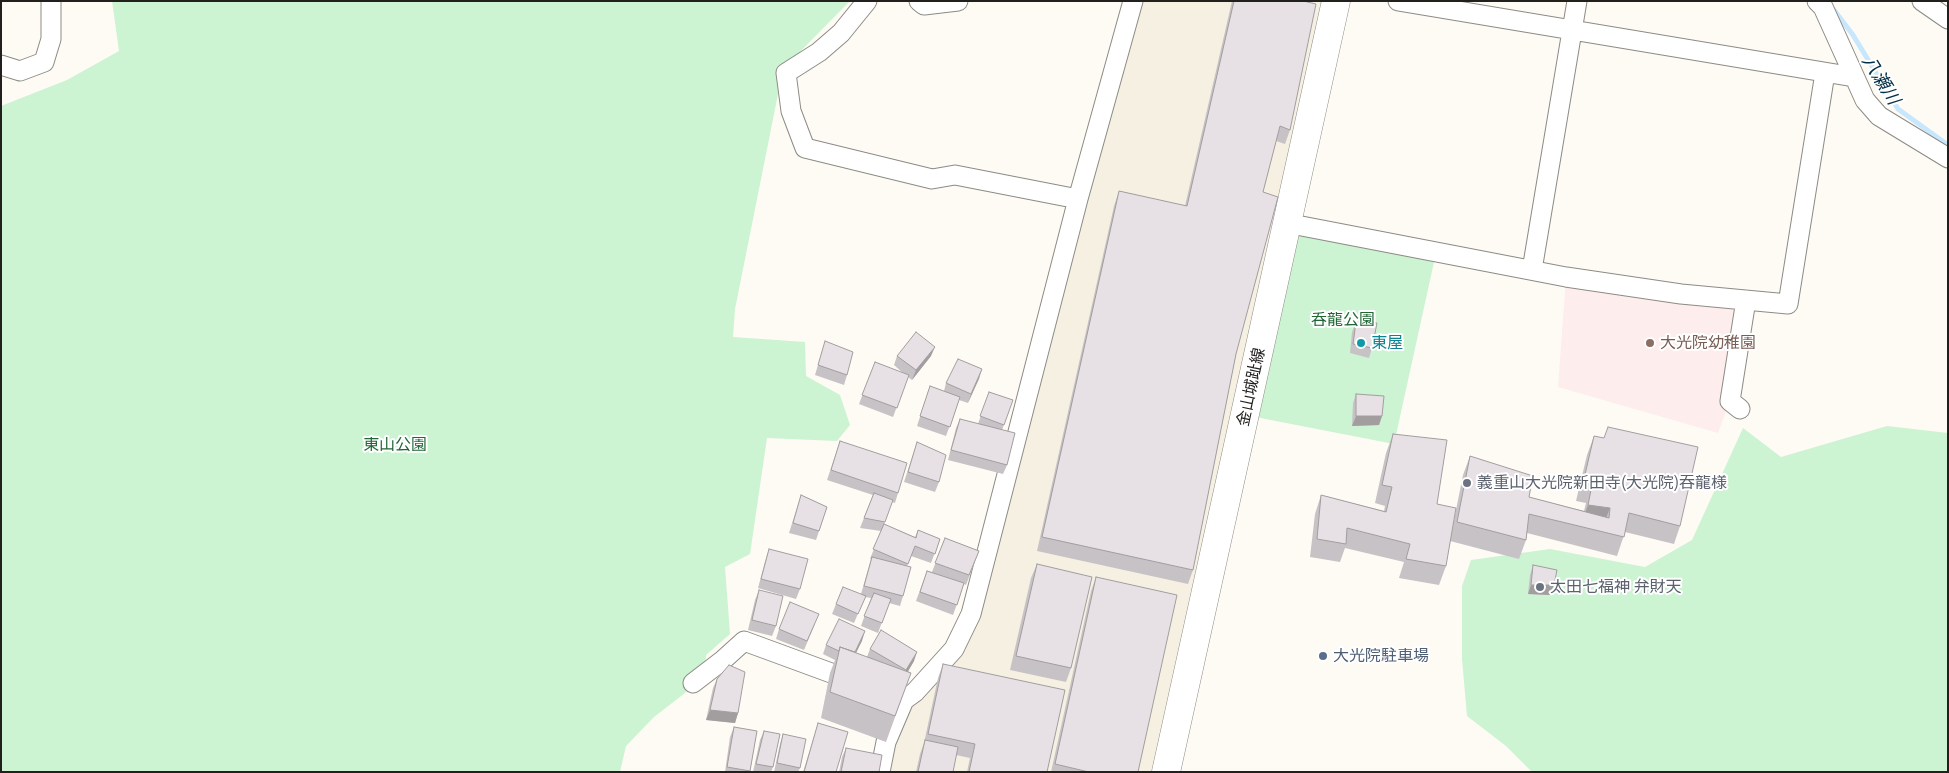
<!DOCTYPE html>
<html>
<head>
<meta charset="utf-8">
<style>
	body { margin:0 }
	#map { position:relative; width:1949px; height:773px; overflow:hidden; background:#fefbf5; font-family:Ubuntu,sans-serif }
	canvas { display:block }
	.frame { position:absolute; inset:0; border:2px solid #21201d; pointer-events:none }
</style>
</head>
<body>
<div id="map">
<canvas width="1949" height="773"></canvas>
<div class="frame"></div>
</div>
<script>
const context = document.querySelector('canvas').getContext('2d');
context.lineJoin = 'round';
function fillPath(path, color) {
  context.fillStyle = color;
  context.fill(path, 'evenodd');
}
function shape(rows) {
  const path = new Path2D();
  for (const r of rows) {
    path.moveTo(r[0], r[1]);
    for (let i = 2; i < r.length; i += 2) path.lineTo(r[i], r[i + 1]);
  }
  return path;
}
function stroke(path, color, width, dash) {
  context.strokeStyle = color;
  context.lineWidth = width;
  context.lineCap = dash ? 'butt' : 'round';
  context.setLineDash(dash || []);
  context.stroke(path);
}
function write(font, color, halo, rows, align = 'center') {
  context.font = font + ' Ubuntu,"Noto Sans JP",sans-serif';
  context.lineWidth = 4;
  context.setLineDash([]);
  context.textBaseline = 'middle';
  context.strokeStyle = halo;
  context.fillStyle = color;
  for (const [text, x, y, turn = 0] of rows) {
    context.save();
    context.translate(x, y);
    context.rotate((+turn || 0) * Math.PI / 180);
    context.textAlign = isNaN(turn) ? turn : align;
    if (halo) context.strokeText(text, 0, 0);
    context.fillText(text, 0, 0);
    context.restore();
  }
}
const built = shape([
	[1134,1,1336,1,1166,772,879,772,889,733,954,649]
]);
const education = shape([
	[1566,277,1746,300,1730,401,1718,433,1558,387]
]);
const green = shape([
	[112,1,850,1,783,69,735,309,733,337,805,342,806,376,840,395,850,425,837,441,767,438,750,554,725,567,730,634,706,655,705,671,685,693,654,717,626,746,620,772,1,772,1,106,67,80,119,51],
	[1286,223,1436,253,1394,444,1245,415],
	[1887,426,1948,433,1948,772,1532,772,1506,746,1467,716,1462,659,1462,586,1471,560,1550,549,1645,567,1692,540,1743,428,1781,457]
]);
const stream = shape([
	[1834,10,1853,35,1898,109,1948,145]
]);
const minor = shape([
	[867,1,841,33,819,52,786,73,791,111,805,148,932,179,955,175,1078,199],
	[919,1,924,5,958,1],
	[1398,1,1854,77],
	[1817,1,1823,7,1865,100,1879,116,1948,158],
	[1922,1,1948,19],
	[1,65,20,71,44,62,51,39,51,1],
	[1286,223,1566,277,1681,294,1788,304,1825,73],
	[1532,270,1577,1],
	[1740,409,1730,401,1746,300],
	[693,683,723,660,744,641,853,681],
	[880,772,886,742,904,700,915,692,954,649,971,614,1078,199,1133,1]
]);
const secondary = shape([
	[1166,772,1336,1]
]);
const wall = shape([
	[1232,1,1303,1,1290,130,1285,144,1276,141,1263,192,1236,354,1193,570,1188,584,1037,551,1114,206,1119,191,1185,206],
	[1356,322,1372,348,1369,358,1350,353,1352,332],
	[825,341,847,375,844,385,815,375],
	[897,356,931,356,912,380,908,377,893,417,859,404,875,362,903,373,894,365],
	[982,369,968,403,959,400,946,436,917,426,930,386,944,391,946,383],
	[989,392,1013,400,1002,430,1007,465,1003,474,948,460,956,428,960,419,978,424],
	[1356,394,1382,416,1379,425,1352,426,1353,403],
	[1393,434,1437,504,1450,540,1463,475,1470,456,1529,497,1584,511,1586,503,1576,501,1587,455,1594,436,1680,526,1674,544,1625,532,1617,556,1527,533,1526,540,1519,559,1450,541,1446,566,1439,585,1399,578,1404,562,1345,548,1340,562,1310,557,1315,514,1321,495,1384,511,1385,506,1375,503,1386,453],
	[840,441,898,493,895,503,892,502,884,524,915,537,918,530,940,539,931,563,911,556,907,566,903,596,900,606,889,603,878,633,861,626,871,598,865,597,854,623,832,614,836,604,861,594,871,559,870,559,881,531,860,528,873,495,827,480],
	[917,442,939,482,935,492,904,482],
	[801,495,827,507,816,540,789,533],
	[945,538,979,551,966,585,964,584,953,615,916,601,927,571,932,572],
	[769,549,800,589,796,599,758,588,766,558],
	[1037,564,1071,668,1066,682,1010,670,1031,578],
	[1533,565,1550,595,1528,594,1530,575],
	[1096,577,1138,772,1051,772,1091,591],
	[759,590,776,626,772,636,748,630,755,600],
	[815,624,804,650,776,639,779,629],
	[865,631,856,653,867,657,870,649,914,661,908,671,911,673,886,742,821,718,830,673,835,660,823,654,826,645],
	[943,664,1047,772,967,772,970,758,956,755,953,772,916,772,920,754,924,743,938,678],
	[717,679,738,713,735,723,706,720,713,688],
	[818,723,836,772,803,772],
	[734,727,757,731,750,772,725,772,730,737],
	[764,731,773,767,771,772,753,772,760,740],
	[783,734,800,768,798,772,774,772,780,744],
	[846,748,879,772,839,772,842,757]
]);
const shadedWall = shape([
	[935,347,931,356,912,380,916,370],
	[982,369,979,379,968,403,971,394],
	[1356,416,1382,416,1379,425,1352,426],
	[1588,505,1610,508,1603,526,1581,523],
	[1531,585,1554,585,1550,595,1528,594],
	[865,631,862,641,849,667,853,657],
	[917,652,914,661,903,680,906,670],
	[710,710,738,713,735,723,706,720]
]);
const building = shape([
	[1234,1,1303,1,1316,4,1290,130,1280,126,1263,192,1278,197,1236,354,1193,570,1042,537,1119,191,1187,206,1234,1],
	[1356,322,1377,323,1372,348,1353,344,1356,322],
	[916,332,935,347,916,370,897,356,916,332],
	[825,341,853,352,847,375,818,365,825,341],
	[958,359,982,369,971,394,946,383,958,359],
	[875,362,909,375,897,408,862,395,875,362],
	[930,386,960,397,950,427,920,416,930,386],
	[989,392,1013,400,1004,425,980,416,989,392],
	[1356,394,1384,396,1382,416,1356,416,1356,394],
	[960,419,1015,433,1007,465,951,450,960,419],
	[1608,427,1698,447,1680,526,1629,513,1624,537,1529,514,1526,540,1457,522,1470,456,1533,476,1529,497,1609,518,1610,508,1588,505,1592,485,1583,483,1594,436,1604,438,1608,427],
	[1393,434,1447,440,1437,504,1456,508,1446,566,1406,559,1410,544,1347,528,1346,544,1317,539,1321,495,1386,512,1392,487,1382,485,1393,434],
	[840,441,907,463,898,493,831,470,840,441],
	[917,442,946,455,939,482,908,472,917,442],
	[874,493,893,500,885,522,864,518,874,493],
	[801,495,827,507,819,531,793,523,801,495],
	[884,524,916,538,918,530,940,539,935,554,915,546,908,564,873,549,884,524],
	[945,538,979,551,969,575,935,563,945,538],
	[769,549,808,559,800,589,761,579,769,549],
	[872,557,911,567,903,596,864,586,872,557],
	[1037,564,1092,577,1071,668,1016,656,1037,564],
	[1533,565,1557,570,1554,585,1531,585,1533,565],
	[927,571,964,583,957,605,920,592,927,571],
	[1096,577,1177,595,1138,772,1089,772,1055,764,1096,577],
	[843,587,866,596,858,614,836,604,843,587],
	[759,590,783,596,776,626,752,620,759,590],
	[874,593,891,599,882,623,864,616,874,593],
	[790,602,819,614,807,641,779,629,790,602],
	[839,619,865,631,855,652,840,647,839,651,826,645,839,619],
	[881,630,917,652,906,670,870,649,881,630],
	[840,647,911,673,895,716,830,692,840,647],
	[943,664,1065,690,1047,772,969,772,975,744,928,734,943,664],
	[729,665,745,672,738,713,710,710,717,679,729,665],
	[818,723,848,732,836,772,804,772,818,723],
	[734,727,757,731,750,771,727,767,734,727],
	[764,731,780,734,773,767,756,764,764,731],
	[783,734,806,739,800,768,777,763,783,734],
	[925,740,958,747,953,772,918,772,925,740],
	[846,748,882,755,879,772,841,772,846,748]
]);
const markers = [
	[1361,343,5,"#0f9aa8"],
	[1650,343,5,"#8d6e63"],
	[1467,483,5,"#6b7280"],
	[1540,587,5,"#6b7280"],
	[1323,656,5,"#5c6f8a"]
];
const parkNames = [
	["呑龍公園",1343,320],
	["東山公園",395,445]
];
const cultureNames = [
	["東屋",1371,343]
];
const educationNames = [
	["大光院幼稚園",1660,343]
];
const streetNames = [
	["金山城趾線",1251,387,-78]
];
const worshipNames = [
	["義重山大光院新田寺(大光院)吞龍様",1477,483],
	["太田七福神 弁財天",1550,587]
];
const serviceNames = [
	["大光院駐車場",1333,656]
];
const waterNames = [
	["八瀬川",1881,80,58]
];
fillPath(built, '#f6f0e2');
fillPath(education, '#feeded');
fillPath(green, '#ccf3d2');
stroke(stream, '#c7e7fc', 5);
stroke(minor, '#8d8b85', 21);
stroke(secondary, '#8d8b85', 29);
stroke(minor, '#fff', 19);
stroke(secondary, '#fff', 28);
fillPath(wall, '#c7c2c5');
fillPath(shadedWall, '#a29ea0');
fillPath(building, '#e7e1e5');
stroke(building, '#a29ea0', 1);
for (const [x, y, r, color] of markers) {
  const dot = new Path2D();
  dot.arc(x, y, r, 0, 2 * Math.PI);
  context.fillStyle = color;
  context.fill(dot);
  stroke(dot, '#fff', 2);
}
write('16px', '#216736', '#fff', parkNames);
write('16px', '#0d838f', '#fff', cultureNames, 'left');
write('16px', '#785e54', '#fff', educationNames, 'left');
write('16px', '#21201d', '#fff', streetNames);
write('16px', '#5b616d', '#fff', worshipNames, 'left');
write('16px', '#4e5e75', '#fff', serviceNames, 'left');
write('italic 18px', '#022f46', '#fff', waterNames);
</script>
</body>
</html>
